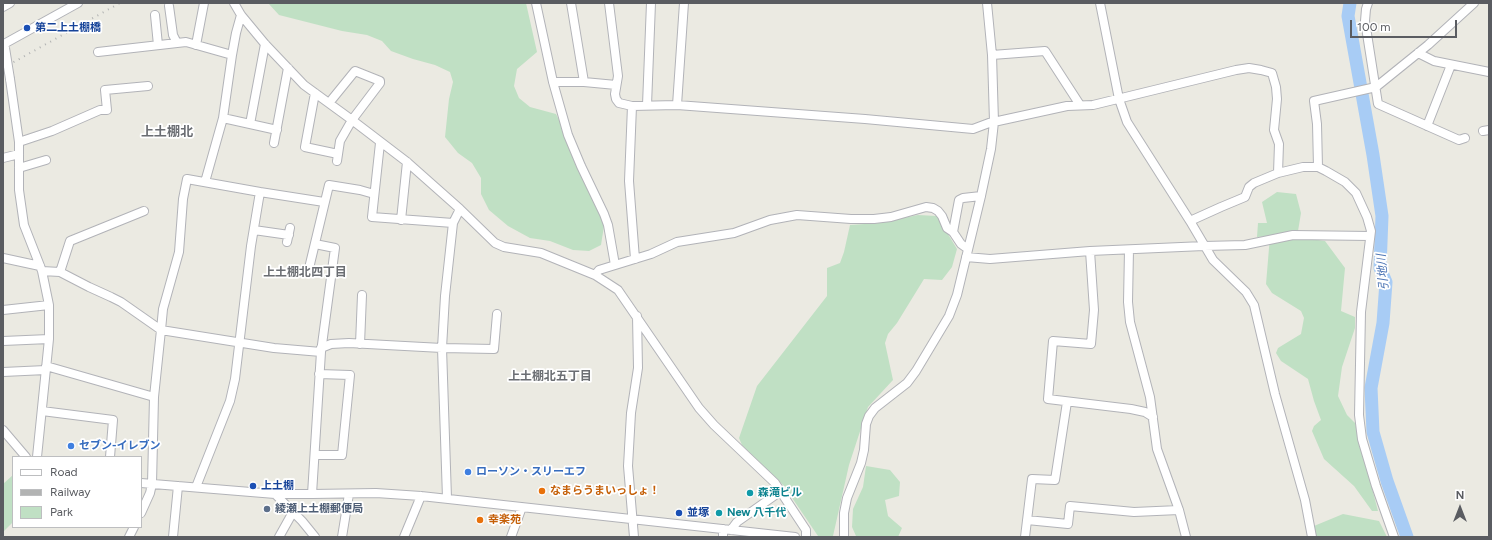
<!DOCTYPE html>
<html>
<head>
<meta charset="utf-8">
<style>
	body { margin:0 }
	#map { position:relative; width:1492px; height:540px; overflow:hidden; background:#ebeae2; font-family:Figtree,sans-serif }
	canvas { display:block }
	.frame { position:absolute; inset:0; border:4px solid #5a5c61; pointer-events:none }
	.legend { position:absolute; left:12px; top:456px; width:130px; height:72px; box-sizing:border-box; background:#fff; border:1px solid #bdbec0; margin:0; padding:5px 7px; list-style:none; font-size:12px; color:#5a5c61 }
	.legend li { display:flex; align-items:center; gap:8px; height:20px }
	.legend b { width:20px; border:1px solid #bdbec0 }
	.north { position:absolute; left:1440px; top:488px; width:40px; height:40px; -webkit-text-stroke:3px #fff; paint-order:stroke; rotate:0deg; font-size:11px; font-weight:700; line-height:16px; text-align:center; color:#5a5c61 }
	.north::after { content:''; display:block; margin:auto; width:14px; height:18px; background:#5a5c61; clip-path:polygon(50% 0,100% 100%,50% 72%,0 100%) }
	.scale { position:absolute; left:1350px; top:20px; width:107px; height:18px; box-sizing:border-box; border:2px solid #5a5c61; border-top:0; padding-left:5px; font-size:12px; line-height:14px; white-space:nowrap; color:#5a5c61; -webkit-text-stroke:3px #fff; paint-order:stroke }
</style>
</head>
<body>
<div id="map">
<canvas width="1492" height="540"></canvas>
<div class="frame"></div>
<ul class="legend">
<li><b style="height:5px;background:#fff"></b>Road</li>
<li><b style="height:5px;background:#b2b3b3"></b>Railway</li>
<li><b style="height:11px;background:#c0e0c4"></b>Park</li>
</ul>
<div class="north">N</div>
<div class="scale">100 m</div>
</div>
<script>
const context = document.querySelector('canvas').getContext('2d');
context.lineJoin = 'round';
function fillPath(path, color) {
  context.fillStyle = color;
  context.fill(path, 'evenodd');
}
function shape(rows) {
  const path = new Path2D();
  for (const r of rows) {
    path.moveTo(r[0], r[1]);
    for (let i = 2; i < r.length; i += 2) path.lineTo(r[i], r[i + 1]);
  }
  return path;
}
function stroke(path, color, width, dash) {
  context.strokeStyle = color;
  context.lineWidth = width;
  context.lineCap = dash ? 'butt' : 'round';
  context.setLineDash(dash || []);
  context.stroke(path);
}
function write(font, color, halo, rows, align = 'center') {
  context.font = font + ' Figtree,"Noto Sans JP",sans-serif';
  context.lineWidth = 3.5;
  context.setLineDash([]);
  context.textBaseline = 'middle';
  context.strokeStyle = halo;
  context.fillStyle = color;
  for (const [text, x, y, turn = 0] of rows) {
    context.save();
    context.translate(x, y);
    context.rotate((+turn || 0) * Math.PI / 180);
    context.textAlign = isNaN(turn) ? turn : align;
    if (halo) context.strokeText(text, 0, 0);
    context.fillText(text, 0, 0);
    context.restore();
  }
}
const green = shape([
	[268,3,526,3,537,52,517,69,514,86,519,98,530,107,556,114,566,134,592,195,604,226,601,245,589,251,573,250,550,241,530,238,508,226,489,210,481,194,481,178,472,163,458,153,445,137,449,99,453,82,450,72,435,65,413,59,391,51,382,41,367,35,342,31,279,15],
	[1277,192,1296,194,1301,213,1297,237,1325,241,1345,268,1341,311,1355,317,1355,328,1342,367,1338,396,1347,415,1355,423,1378,511,1372,511,1354,486,1324,459,1312,431,1314,426,1321,420,1314,401,1308,379,1281,361,1276,353,1278,348,1301,334,1304,318,1301,311,1272,293,1266,284,1270,236,1257,237,1258,223,1267,223,1262,202],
	[918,215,937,216,957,249,952,267,942,280,924,279,897,323,888,334,885,343,893,380,868,407,849,465,833,536,818,536,784,486,742,445,739,438,757,386,827,296,827,268,840,263,844,252,850,225,879,223],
	[866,466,890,470,900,482,899,496,885,500,888,516,902,528,898,537,856,536,852,527,853,509,863,487],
	[13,475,13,522,3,532,3,484],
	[1343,514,1379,521,1387,537,1316,537,1314,526]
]);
const river = shape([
	[1350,3,1348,16,1373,155,1382,216,1380,268,1386,282,1383,323,1371,388,1373,432,1387,481,1407,537]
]);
const minor = shape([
	[234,3,241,15,265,44,304,85,352,120,407,162,460,209,495,243,504,247,541,253,595,275,618,290,699,408,714,425,775,483,806,530,806,537],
	[536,3,553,82,568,135,581,166,604,214,608,225,615,265],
	[571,3,584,82],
	[609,3,618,76,615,94,616,99,619,103,632,106,677,105,865,119,973,129,989,123,1067,106,1093,105,1236,70,1249,68,1261,70,1272,73,1276,87,1277,99,1274,130,1279,144,1278,173],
	[1100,3,1119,99,1127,122,1190,221,1213,260,1246,292,1254,305,1275,394,1305,500,1312,537],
	[1368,3,1366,9,1365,21,1378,104,1459,140,1465,138],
	[169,6,173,35,177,43],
	[3,7,10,3],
	[155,15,158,45],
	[4,44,78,3],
	[196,45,204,3],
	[98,52,186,42,232,55],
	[1418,53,1434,61,1489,72],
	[992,55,1045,51,1080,105],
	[10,79,19,142,19,190,24,225,42,271,49,305,49,339,37,457],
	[553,82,584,82,616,85],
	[315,93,305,147,338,154],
	[329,103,355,71,380,81,380,83,352,120,340,141,337,161],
	[647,105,651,3],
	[677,105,684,3],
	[632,106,629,181,635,259],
	[223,118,277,130],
	[250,124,265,44],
	[1427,126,1451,65],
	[1483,131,1489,130],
	[19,142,52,131,100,110,107,110,105,90,148,86],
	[274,143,288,68],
	[380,143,372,217,453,223],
	[3,158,19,154],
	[19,168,46,160],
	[205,182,223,118,232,55,236,33,241,15],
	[260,192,324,202],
	[401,220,407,162],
	[1190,221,1221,207,1245,197,1249,187,1254,183,1278,173,1303,167,1318,167],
	[254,230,289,235],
	[953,232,959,200,963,198,981,196],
	[287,242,290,228],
	[1129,250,1128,302,1130,322,1150,397,1157,449,1179,510,1186,537],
	[1090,251,1094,310,1091,344,1053,341,1048,399,1131,409,1145,412,1153,417],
	[966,257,990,259,1090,251,1204,246,1245,245,1293,235,1370,236],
	[3,258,40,266],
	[310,264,329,185,360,190,374,194],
	[42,271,60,272,89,287,111,297,121,302,161,330,274,348,321,352],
	[60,272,70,241,144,211],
	[595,275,599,270,651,254,677,242,734,233,770,220,797,215,851,219,874,219,891,217,926,207,933,208,938,211,942,216,947,228,953,232,961,244,968,249],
	[3,310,49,305],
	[3,341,49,339],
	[360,344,362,295],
	[321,348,331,344,349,343,442,348,494,349,497,314],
	[46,366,154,397],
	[3,372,46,370],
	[42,411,113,420,110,457],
	[3,430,26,457],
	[315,455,342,455,350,375,319,374],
	[141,483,275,494,312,494,376,493,421,496,795,537],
	[275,494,302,521,315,537],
	[312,494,321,352,335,248,315,244],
	[447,498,442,348,445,296,453,223,460,209],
	[141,513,150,493,152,484,154,397,161,330,163,309,179,252,183,199,187,179,260,192,251,246,235,379,230,401,196,487],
	[1027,520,1068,524,1070,506,1134,512,1179,510],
	[731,530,737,522,781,491],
	[129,537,134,527],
	[173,537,178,486],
	[279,537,293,512],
	[342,537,349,494],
	[404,537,421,496],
	[511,537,522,507],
	[634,537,628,466,631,413,638,368,637,316],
	[723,537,723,529],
	[844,537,844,513,847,498,861,463,864,450,866,424,869,416,875,408,907,383,916,371,949,316,957,295,981,196,991,149,994,122,992,55,987,3],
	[1025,537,1032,479,1055,480,1067,402],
	[1394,537,1376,486,1362,439,1359,415,1361,312,1371,231,1367,217,1356,193,1345,182,1326,171,1318,167,1317,124,1314,101,1376,87,1428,45,1474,3]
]);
const rail = shape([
	[3,68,120,3]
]);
const minorBridge = shape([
	[5,48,10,79]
]);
const markers = [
	[27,28,4,"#1a4fb4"],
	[71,446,4,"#3f7fe0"],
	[468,472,4,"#3f7fe0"],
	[253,486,4,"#1a4fb4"],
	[542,491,4,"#e8710a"],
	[750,493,4,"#0f9aa8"],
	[267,509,4,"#5c6f8a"],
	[679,513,4,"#1a4fb4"],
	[719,513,4,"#0f9aa8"],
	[480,520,4,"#e8710a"]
];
const transitNames = [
	["第二上土棚橋",35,28],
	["上土棚",261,486],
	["並塚",687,513]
];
const shopNames = [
	["セブン-イレブン",79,446],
	["ローソン・スリーエフ",476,472]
];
const foodNames = [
	["なまらうまいっしょ！",550,491],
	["幸楽苑",488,520]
];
const cultureNames = [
	["森滝ビル",758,493],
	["New 八千代",727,513]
];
const serviceNames = [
	["綾瀬上土棚郵便局",275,509]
];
const neighbourhoodNames = [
	["上土棚北四丁目",305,272],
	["上土棚北五丁目",550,376]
];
const waterNames = [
	["引地川",1383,272,-95]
];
const quarterNames = [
	["上土棚北",167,132]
];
fillPath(green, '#c0e0c4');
stroke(river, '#a8ccf5', 13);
stroke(minor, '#b2b3b8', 10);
stroke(minor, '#fff', 8);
stroke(rail, '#b2b3b3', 2, [1, 5]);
stroke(minorBridge, '#b2b3b8', 10, []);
stroke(minorBridge, '#fff', 8);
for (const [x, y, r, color] of markers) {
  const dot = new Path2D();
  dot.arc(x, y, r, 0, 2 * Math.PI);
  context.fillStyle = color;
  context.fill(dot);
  stroke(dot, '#fff', 1.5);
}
write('bold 11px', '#164399', '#fff', transitNames, 'left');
write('bold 11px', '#366cbe', '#fff', shopNames, 'left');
write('bold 11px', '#c56008', '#fff', foodNames, 'left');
write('bold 11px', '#0d838f', '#fff', cultureNames, 'left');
write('bold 11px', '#4e5e75', '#fff', serviceNames, 'left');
write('bold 12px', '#6b6e73', '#fff', neighbourhoodNames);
write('italic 12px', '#4e76b5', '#fff', waterNames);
write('bold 13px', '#6b6e73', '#fff', quarterNames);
</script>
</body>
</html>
